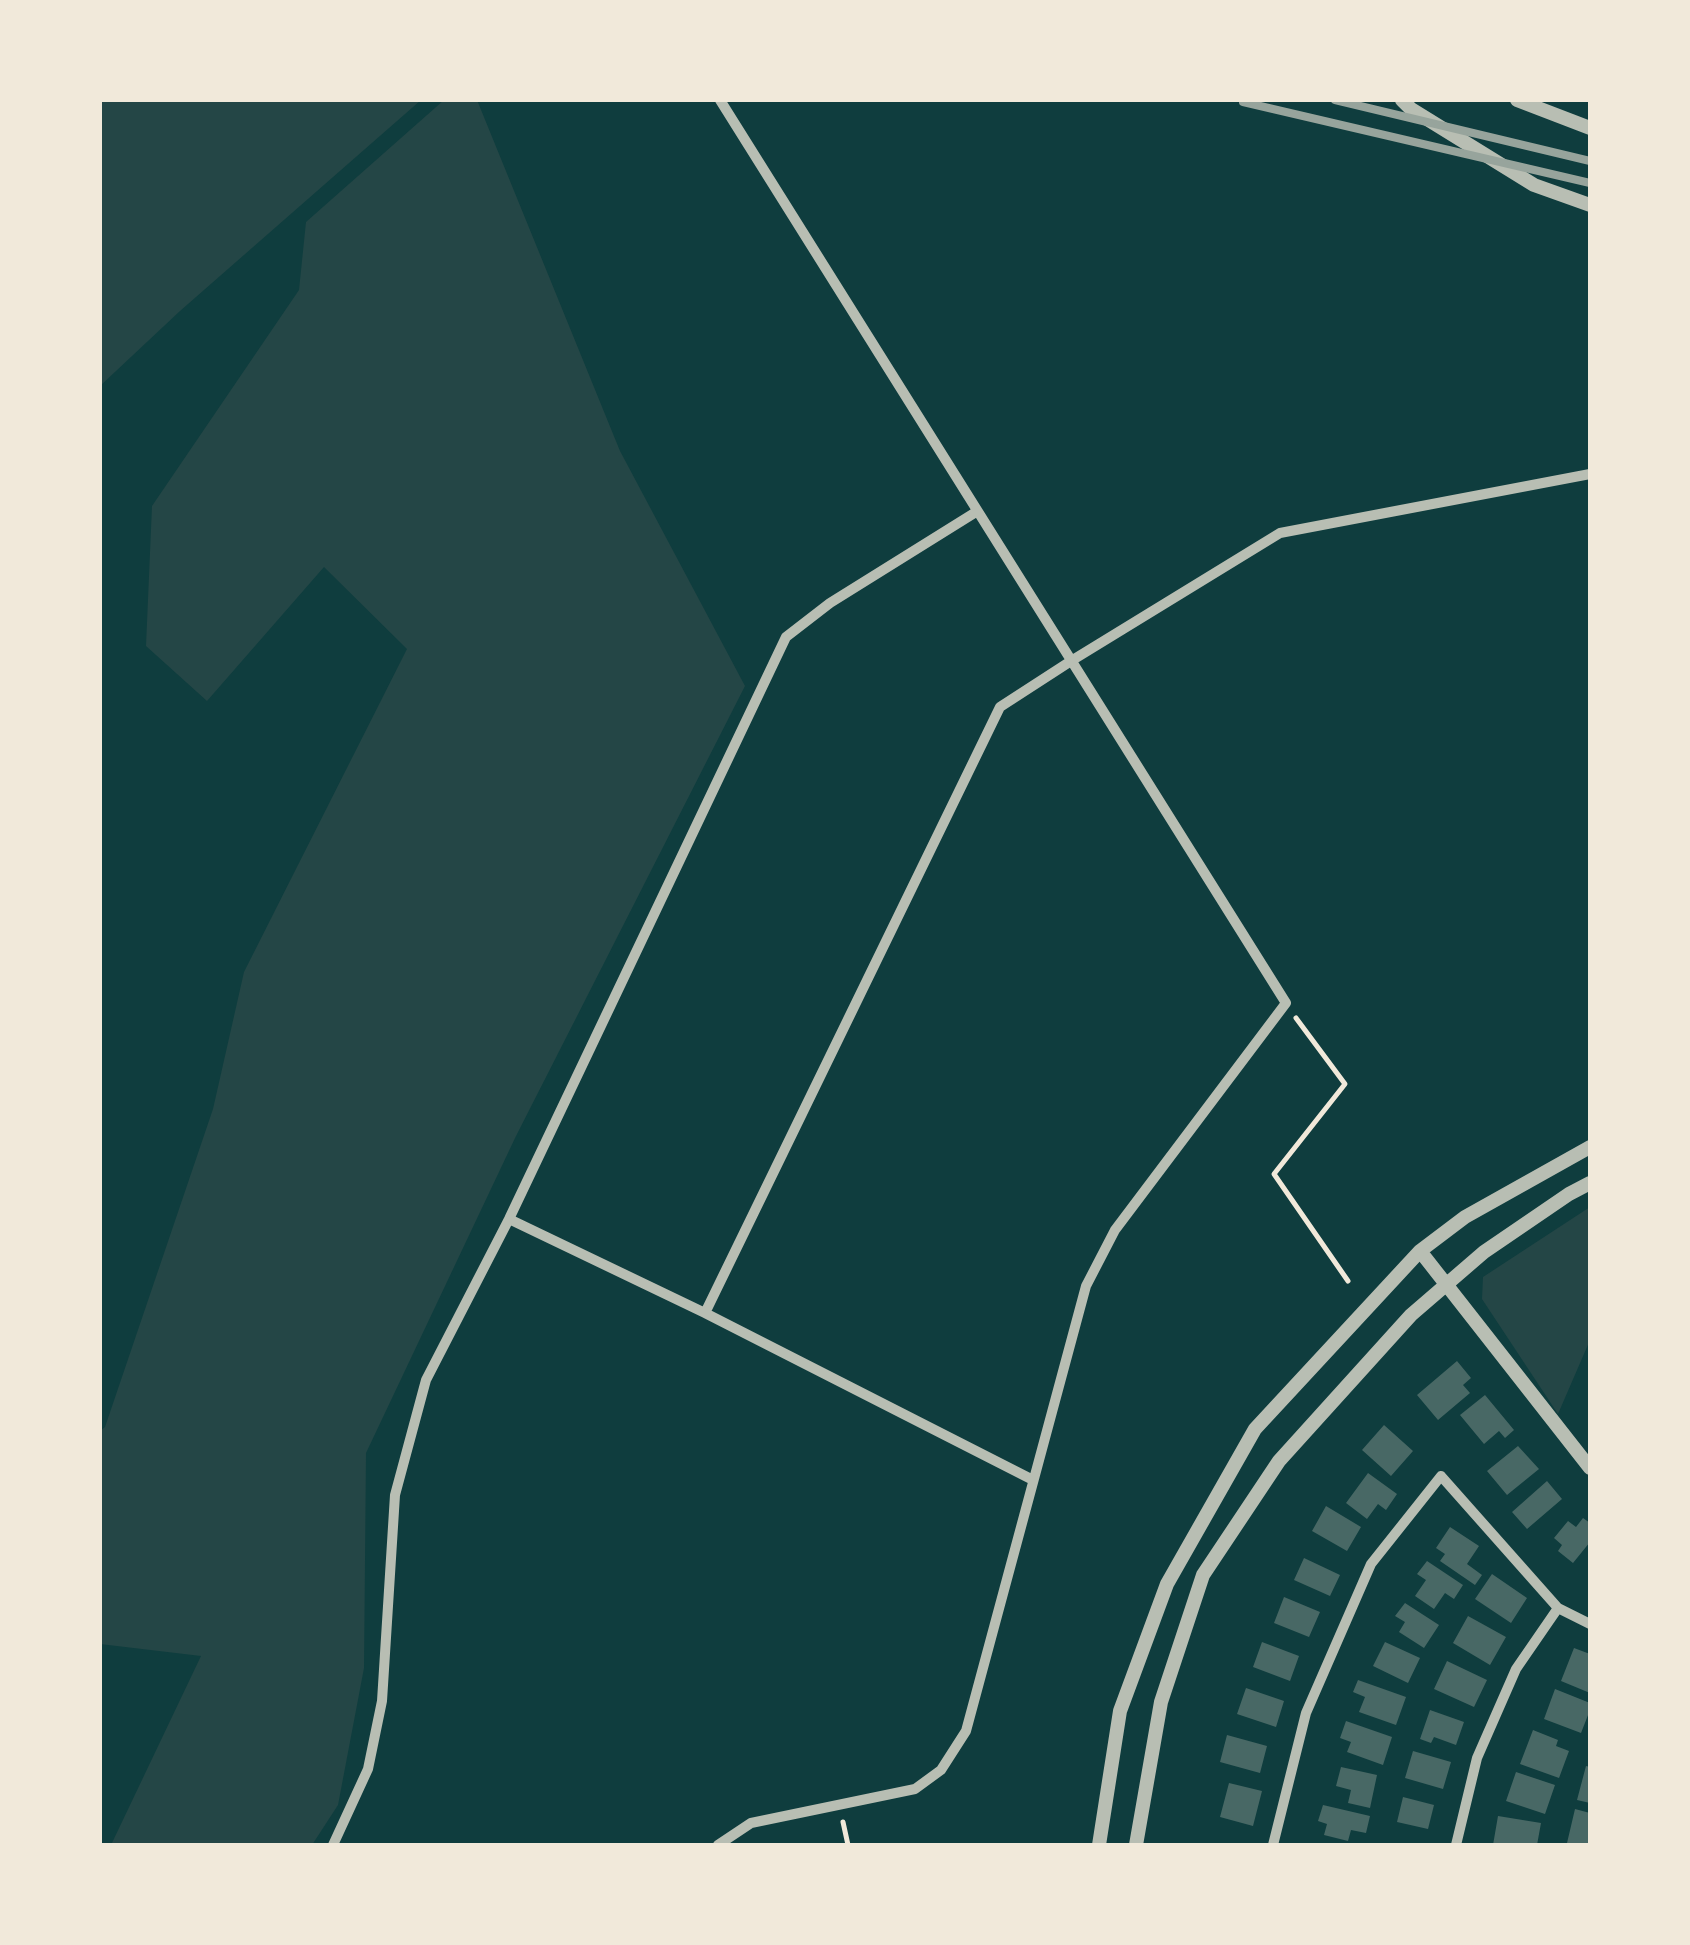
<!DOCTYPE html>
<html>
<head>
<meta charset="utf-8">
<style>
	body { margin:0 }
	#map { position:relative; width:1690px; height:1945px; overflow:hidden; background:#0f3d3e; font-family:Raleway,sans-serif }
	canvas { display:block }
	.frame { position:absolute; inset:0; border:102px solid #f1e9da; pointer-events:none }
</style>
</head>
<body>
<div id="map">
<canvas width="1690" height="1945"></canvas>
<div class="frame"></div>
</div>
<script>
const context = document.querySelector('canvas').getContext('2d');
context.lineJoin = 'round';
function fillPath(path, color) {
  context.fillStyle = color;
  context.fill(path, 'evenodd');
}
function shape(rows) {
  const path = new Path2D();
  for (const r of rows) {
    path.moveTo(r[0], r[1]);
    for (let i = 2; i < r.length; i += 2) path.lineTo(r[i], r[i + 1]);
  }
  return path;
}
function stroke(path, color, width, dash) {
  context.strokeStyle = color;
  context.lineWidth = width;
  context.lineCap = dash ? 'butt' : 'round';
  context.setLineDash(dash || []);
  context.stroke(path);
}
const green = shape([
	[100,100,421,100,180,311,100,386],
	[444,100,477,100,620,451,745,686,516,1136,366,1453,364,1668,338,1805,312,1845,111,1845,201,1656,100,1644,100,1431,105,1427,213,1109,244,972,407,649,324,567,207,701,146,646,152,506,299,290,306,222],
	[1590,1207,1590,1340,1558,1414,1482,1299,1483,1277]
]);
const building = shape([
	[1457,1361,1471,1378,1463,1385,1470,1393,1438,1420,1417,1395],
	[1485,1395,1514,1430,1505,1438,1499,1431,1484,1444,1460,1415],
	[1384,1425,1413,1451,1391,1476,1362,1450],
	[1518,1446,1539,1469,1507,1495,1487,1471],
	[1368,1473,1397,1494,1386,1510,1378,1504,1367,1519,1346,1503],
	[1547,1481,1562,1499,1527,1529,1512,1512],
	[1326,1506,1361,1527,1347,1551,1312,1531],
	[1583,1518,1590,1523,1590,1542,1573,1563,1558,1551,1562,1545,1554,1538,1568,1521,1576,1527],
	[1450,1527,1479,1546,1467,1564,1482,1575,1475,1585,1440,1561,1445,1554,1436,1548],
	[1304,1558,1340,1575,1330,1596,1294,1580],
	[1427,1561,1463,1585,1454,1599,1445,1593,1434,1609,1415,1596,1426,1580,1417,1574],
	[1492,1574,1527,1598,1511,1623,1475,1599],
	[1284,1597,1320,1612,1309,1637,1274,1623],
	[1405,1603,1439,1625,1424,1648,1399,1632,1405,1622,1395,1616],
	[1468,1616,1506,1637,1490,1665,1453,1643],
	[1262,1642,1299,1656,1290,1681,1253,1667],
	[1385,1642,1420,1658,1408,1683,1373,1666],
	[1574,1648,1590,1654,1590,1693,1561,1681],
	[1447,1661,1487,1680,1474,1707,1434,1689],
	[1358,1680,1406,1697,1396,1725,1359,1712,1365,1697,1353,1692],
	[1246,1688,1284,1701,1276,1727,1237,1714],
	[1555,1689,1590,1703,1590,1710,1581,1733,1544,1719],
	[1430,1710,1464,1722,1456,1745,1434,1737,1431,1743,1420,1739],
	[1346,1721,1392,1737,1383,1765,1347,1752,1351,1742,1340,1738],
	[1533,1730,1558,1740,1556,1746,1569,1751,1559,1778,1520,1764],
	[1227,1735,1267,1746,1260,1773,1220,1762],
	[1413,1751,1451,1762,1443,1789,1405,1778],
	[1586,1766,1590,1767,1590,1803,1577,1800],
	[1341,1767,1377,1775,1370,1808,1348,1803,1351,1790,1336,1786],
	[1516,1772,1555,1785,1545,1814,1506,1801],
	[1229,1783,1262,1791,1253,1826,1220,1817],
	[1403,1797,1434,1805,1428,1829,1397,1822],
	[1323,1805,1370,1816,1366,1833,1351,1830,1348,1841,1324,1835,1327,1824,1318,1821],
	[1575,1809,1590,1813,1590,1845,1567,1843],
	[1498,1816,1541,1823,1537,1845,1493,1845]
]);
const path = shape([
	[1296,1018,1345,1084,1274,1174,1348,1281],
	[843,1822,848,1845]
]);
const minor = shape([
	[509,1219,705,1313,1033,1480],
	[705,1313,1000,707,1071,661,1280,533,1590,474],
	[333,1845,368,1769,382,1701,395,1495,426,1380,509,1219,786,637,830,603,976,512],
	[718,1845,751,1823,915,1789,941,1770,966,1731,1086,1286,1115,1230,1286,1003,720,100],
	[1273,1845,1306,1713,1371,1564,1441,1476,1558,1608,1590,1624],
	[1456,1845,1477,1758,1516,1669,1558,1608]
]);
const tertiary = shape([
	[1402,100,1411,109,1534,185,1590,205],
	[1517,100,1590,128],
	[1420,1251,1590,1468],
	[1099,1845,1120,1711,1167,1584,1255,1429,1420,1251,1465,1217,1590,1147],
	[1136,1845,1161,1702,1203,1575,1279,1461,1411,1315,1484,1252,1569,1194,1590,1183]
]);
const rail = shape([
	[1335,100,1590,161],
	[1243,102,1590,183]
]);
fillPath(green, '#244646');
fillPath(building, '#486865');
stroke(path, '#f1e9da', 5);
stroke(minor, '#b8beb3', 10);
stroke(tertiary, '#b8beb3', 14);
stroke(rail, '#97a49c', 8);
</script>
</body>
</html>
